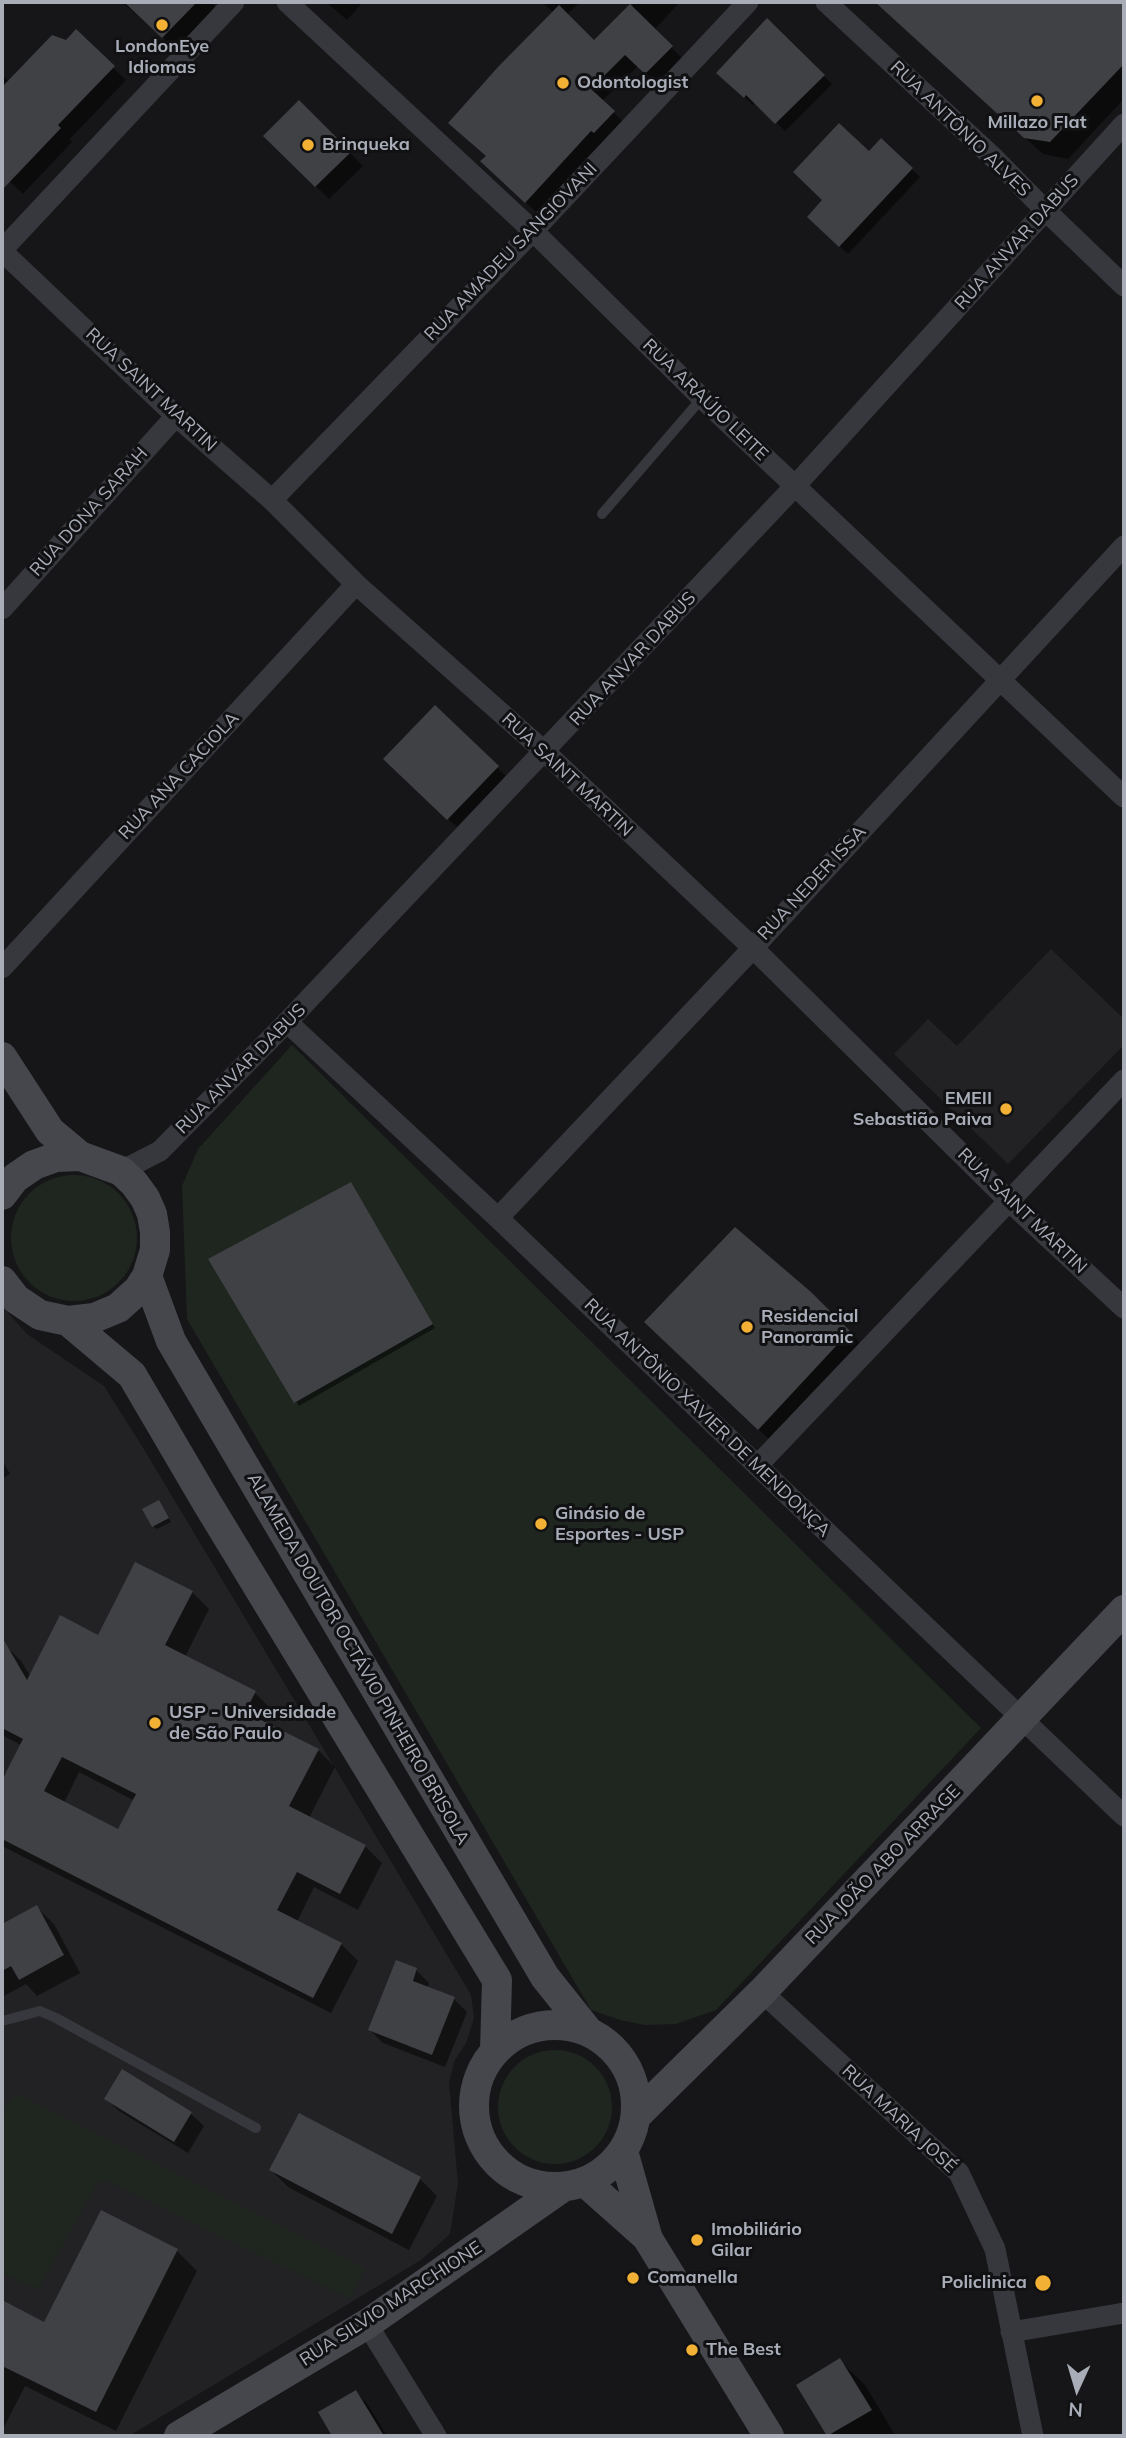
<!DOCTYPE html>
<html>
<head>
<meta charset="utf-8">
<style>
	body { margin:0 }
	#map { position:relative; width:1126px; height:2438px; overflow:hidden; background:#161618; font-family:Mulish,sans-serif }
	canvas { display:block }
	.frame { position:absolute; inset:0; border:4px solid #a8adb8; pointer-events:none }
	.north { position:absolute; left:1042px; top:2354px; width:70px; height:70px; -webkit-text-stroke:5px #111113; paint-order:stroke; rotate:184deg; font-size:19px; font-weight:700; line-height:28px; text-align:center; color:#a8adb8 }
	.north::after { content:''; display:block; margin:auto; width:24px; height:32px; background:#a8adb8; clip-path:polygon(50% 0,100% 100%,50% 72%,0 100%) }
</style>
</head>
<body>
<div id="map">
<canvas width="1126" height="2438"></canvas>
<div class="frame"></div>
<div class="north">N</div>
</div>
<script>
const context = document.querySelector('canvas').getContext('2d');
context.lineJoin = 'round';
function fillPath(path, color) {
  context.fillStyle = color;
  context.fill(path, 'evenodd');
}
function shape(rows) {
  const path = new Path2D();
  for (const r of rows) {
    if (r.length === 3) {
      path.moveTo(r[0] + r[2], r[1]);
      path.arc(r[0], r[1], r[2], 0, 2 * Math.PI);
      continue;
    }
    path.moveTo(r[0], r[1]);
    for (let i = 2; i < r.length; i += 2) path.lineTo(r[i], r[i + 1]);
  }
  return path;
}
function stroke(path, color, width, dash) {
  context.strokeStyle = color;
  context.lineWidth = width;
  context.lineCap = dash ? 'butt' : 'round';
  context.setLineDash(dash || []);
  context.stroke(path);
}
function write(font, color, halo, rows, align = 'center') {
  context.font = font + ' Mulish,sans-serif';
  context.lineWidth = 6;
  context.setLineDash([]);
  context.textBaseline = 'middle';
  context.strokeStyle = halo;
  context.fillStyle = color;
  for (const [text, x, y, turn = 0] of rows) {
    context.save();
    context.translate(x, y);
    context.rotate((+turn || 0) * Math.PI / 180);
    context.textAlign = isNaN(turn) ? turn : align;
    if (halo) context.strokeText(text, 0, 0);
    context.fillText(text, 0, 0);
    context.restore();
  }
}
const built = shape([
	[1051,949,1124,1019,1124,1045,1008,1164,894,1054,928,1019,957,1046],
	[2,1306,27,1334,104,1386,145,1451,471,1995,474,2018,467,2041,454,2062,449,2083,458,2183,450,2234,421,2260,129,2436,2,2436]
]);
const green = shape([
	[292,1045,981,1728,716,2010,676,2024,645,2025,620,2020,591,2010,187,1319,182,1186,198,1149],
	[74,1238,63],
	[555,2107,57],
	[15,2093,365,2268,350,2299,107,2181,97,2183,40,2286,33,2288,2,2273,2,2113]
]);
const shadow = shape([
	[122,2,211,2,216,8,176,49],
	[326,2,363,2,347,20],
	[542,2,580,2,567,15,594,42,635,2,680,2,654,30,683,59,658,85,638,66,602,101,625,124,538,214,495,173,487,157,554,13],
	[876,2,1124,2,1124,99,1068,159,1043,154],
	[767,21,832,84,785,131,756,102,753,105,718,72],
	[76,32,126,80,70,139,72,142,23,194,2,174,2,75,9,82,66,42],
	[299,102,363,166,329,199,265,136],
	[881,140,920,177,848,254,809,217],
	[435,708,506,776,457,827,386,759],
	[354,1188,435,1328,299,1406,211,1260],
	[810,1293,866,1349,776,1446,664,1339],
	[2,1460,10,1474,2,1479],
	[162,1506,171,1522,157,1529,153,1526],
	[192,1592,209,1609,185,1657,255,1693,272,1710,265,1723,318,1750,335,1767,309,1818,365,1846,382,1863,358,1910,314,1887,297,1922,341,1944,358,1961,331,2013,2,1846,2,1772,7,1774,21,1745,2,1735,2,1645,4,1644,21,1661,31,1677,99,1637],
	[79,1772,135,1801,119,1831,64,1803],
	[36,1907,54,1924,80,1973,37,1996,26,1984,2,1997,2,1923,3,1925],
	[416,1970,429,1983,427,1988,454,1999,467,2012,445,2067,383,2043,370,2030],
	[123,2072,191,2114,204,2126,188,2153,119,2111,106,2099],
	[300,2116,420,2179,437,2196,409,2250,288,2187,271,2170],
	[102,2213,177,2251,197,2271,116,2431,25,2386,2,2431,2,2302,45,2324],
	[840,2361,865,2385,895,2435,829,2436,798,2385],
	[356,2392,368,2405,387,2436,334,2436,320,2412]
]);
const building = shape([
	[124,2,197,2,162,38],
	[875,2,1124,2,1124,64,1050,142,1024,138],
	[630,4,673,46,645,74,625,55,591,89,615,111,594,133,591,131,525,203,480,161,486,156,448,123,498,67,559,5,594,40],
	[767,18,825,75,775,124,746,95,744,98,716,73],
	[76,29,115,66,58,125,61,128,2,190,2,87,52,35,66,40],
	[299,100,351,152,315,187,263,136],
	[839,123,869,151,881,138,913,168,839,247,807,217,822,200,793,172],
	[435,705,499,766,447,820,383,759],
	[351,1182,433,1324,294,1403,208,1259],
	[735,1227,811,1292,850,1331,758,1430,644,1322],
	[159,1500,169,1518,152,1527,142,1509],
	[135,1562,193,1591,165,1645,256,1691,245,1712,319,1749,289,1806,366,1845,340,1894,297,1872,277,1910,342,1943,313,1998,2,1839,2,1780,23,1739,2,1728,2,1637,27,1680,60,1615,98,1635],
	[62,1757,136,1794,118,1829,44,1791],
	[37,1905,64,1955,19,1980,11,1966,2,1971,2,1924],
	[396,1960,417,1968,413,1981,455,1997,432,2055,368,2030],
	[122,2069,192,2112,174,2142,104,2099],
	[299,2113,421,2177,392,2234,269,2170],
	[101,2210,178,2249,96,2412,2,2366,2,2300,44,2322],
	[840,2358,872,2410,827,2436,796,2385],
	[356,2390,384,2436,332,2436,318,2412]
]);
const lane = shape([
	[602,514,702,398],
	[2,2021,40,2011,56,2018,256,2128]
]);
const street = shape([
	[287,2,533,231,702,398,1124,797],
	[826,2,995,159,1045,210,1124,286],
	[2,250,234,2],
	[2,251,176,416,272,500,356,584,545,752,753,948,1009,1201,1124,1308],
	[272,500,533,231,748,2],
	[2,609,176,416],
	[2,968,356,584],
	[287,1022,498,1218,1124,1816],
	[121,1171,160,1151,287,1022,795,486,1124,124],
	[498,1218,753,948,1124,546],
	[757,1466,1124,1080],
	[762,1992,959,2173,995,2249,1033,2436],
	[367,2324,436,2436],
	[1011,2332,1124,2313]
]);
const secondary = shape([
	[2,1057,50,1131,80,1156],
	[2,1195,15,1178,34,1165,56,1157,80,1156,121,1171,134,1183,145,1198,152,1214,155,1232,155,1250,147,1276,138,1290,118,1308,94,1318,68,1321,40,1315,16,1299,2,1281],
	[147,1276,171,1341,545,1977,588,2031],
	[68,1321,132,1375,207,1503,497,1980,495,2051],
	[555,2106,81],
	[637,2115,762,1992,1124,1610],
	[623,2151,648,2239,769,2436],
	[585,2182,648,2238],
	[179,2436,367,2324,563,2187]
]);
const markers = [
	[162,25,7,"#f2b134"],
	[563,83,7,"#f2b134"],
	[1037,101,7,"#f2b134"],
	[308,145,7,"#f2b134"],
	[1006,1109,7,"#f2b134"],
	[747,1327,7,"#f2b134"],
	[541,1524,7,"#f2b134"],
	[155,1723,7,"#f2b134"],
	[697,2240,7,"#f2b134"],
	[633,2278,7,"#f2b134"],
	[1043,2283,9,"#f2b134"],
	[692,2350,7,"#f2b134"]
];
const poiNames = [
	["LondonEye",162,47,"center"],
	["Idiomas",162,68,"center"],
	["Odontologist",577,83],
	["Millazo FIat",1037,123,"center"],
	["Brinqueka",322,145],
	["EMEII",992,1099,"right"],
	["Sebastião Paiva",992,1120,"right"],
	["Residencial",761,1317],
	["Panoramic",761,1338],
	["Ginásio de",555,1514],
	["Esportes - USP",555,1535],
	["USP - Universidade",169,1713],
	["de São Paulo",169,1734],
	["Imobiliário",711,2230],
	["Gilar",711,2251],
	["Comanella",647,2278],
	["Policlinica",1027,2283,"right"],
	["The Best",706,2350]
];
const streetNames = [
	["RUA ANTÔNIO ALVES",960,129,44],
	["RUA ANVAR DABUS",1017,242,-48],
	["RUA AMADEU SANGIOVANI",511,252,-46],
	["RUA SAINT MARTIN",151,390,43],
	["RUA ARAÚJO LEITE",705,400,44],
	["RUA DONA SARAH",89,512,-48],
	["RUA ANVAR DABUS",633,659,-47],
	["RUA SAINT MARTIN",567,775,43],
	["RUA ANA CACIOLA",179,776,-47],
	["RUA NEDER ISSA",812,883,-47],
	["RUA ANVAR DABUS",241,1069,-45],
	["RUA SAINT MARTIN",1022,1211,44],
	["RUA ANTÔNIO XAVIER DE MENDONÇA",707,1418,44],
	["ALAMEDA DOUTOR OCTÁVIO PINHEIRO BRISOLA",358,1659,60],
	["RUA JOÃO ABO ARRAGE",883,1865,-46],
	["RUA MARIA JOSÉ",899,2119,43],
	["RUA SILVIO MARCHIONE",391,2304,-33]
];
fillPath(built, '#222225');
fillPath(green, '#1e261f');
fillPath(shadow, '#0007');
fillPath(building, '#404145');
stroke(lane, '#37383d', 10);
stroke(street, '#37383d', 21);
stroke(secondary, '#45474d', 30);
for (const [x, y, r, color] of markers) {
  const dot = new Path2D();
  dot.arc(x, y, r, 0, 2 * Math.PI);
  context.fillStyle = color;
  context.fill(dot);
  stroke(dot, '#111113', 2.5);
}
write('bold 18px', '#a8adb8', '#111113', poiNames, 'left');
write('18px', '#a8adb8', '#111113', streetNames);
</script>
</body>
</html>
